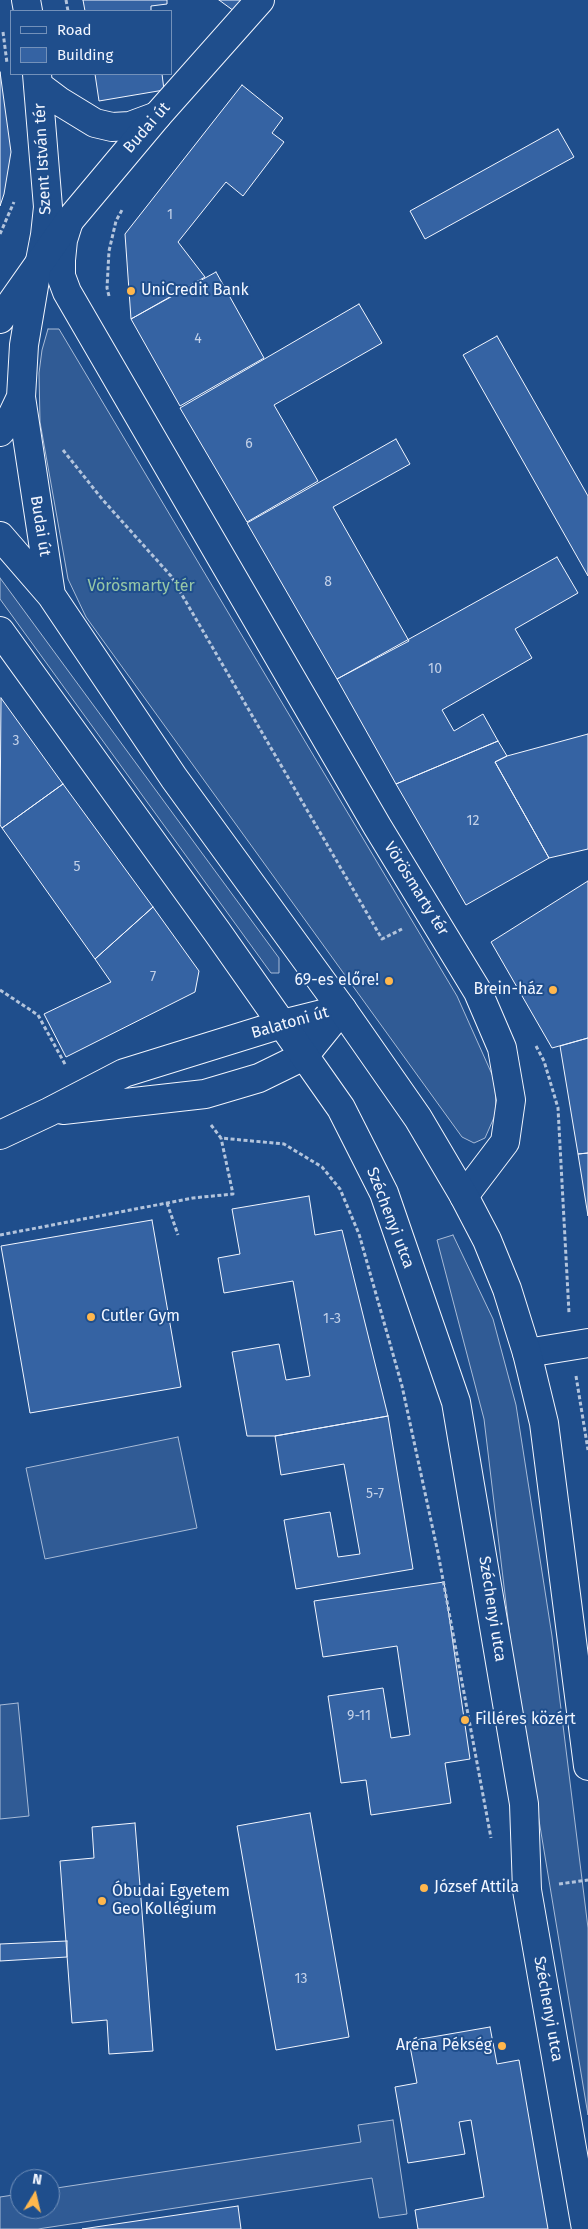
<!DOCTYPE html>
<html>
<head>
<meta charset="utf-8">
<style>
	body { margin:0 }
	#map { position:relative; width:588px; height:2229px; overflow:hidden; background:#1f4e8c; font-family:"Fira Sans",sans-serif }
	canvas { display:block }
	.legend { position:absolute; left:10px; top:10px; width:162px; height:65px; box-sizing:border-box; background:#1f4e8c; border:1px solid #7391ba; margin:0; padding:6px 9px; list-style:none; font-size:15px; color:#f2f6ff }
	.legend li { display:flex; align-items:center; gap:10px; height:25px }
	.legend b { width:25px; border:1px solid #7391ba }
	.north { position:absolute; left:10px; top:2169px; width:50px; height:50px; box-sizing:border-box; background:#1f4e8c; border:1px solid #7391ba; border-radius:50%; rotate:9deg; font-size:14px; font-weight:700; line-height:20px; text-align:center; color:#f2f6ff }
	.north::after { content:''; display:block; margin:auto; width:18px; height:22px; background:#ffb74d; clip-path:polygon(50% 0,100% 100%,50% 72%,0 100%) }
</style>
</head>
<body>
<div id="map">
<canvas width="588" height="2229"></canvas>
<ul class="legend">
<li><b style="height:6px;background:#1f4e8c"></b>Road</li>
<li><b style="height:14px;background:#3563a3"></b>Building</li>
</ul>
<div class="north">N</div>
</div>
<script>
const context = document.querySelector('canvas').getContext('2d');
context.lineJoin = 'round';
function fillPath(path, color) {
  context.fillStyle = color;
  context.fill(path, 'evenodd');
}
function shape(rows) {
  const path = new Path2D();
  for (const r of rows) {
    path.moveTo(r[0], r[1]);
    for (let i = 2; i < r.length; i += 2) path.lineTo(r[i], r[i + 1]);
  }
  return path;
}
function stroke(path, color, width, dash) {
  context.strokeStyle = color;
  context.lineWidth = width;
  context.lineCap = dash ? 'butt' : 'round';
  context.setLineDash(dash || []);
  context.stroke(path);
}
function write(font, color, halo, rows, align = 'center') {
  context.font = font + ' "Fira Sans",sans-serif';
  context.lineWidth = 4;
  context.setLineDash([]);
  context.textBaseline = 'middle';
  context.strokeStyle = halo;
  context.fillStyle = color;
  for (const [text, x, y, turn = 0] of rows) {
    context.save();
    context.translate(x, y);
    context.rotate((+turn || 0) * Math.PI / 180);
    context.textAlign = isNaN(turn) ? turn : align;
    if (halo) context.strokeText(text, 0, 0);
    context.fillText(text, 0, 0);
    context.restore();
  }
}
const built = shape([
	[48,329,59,329,457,996,495,1081,496,1113,485,1138,474,1143,462,1137,86,617,68,579,40,422,39,373,42,350,48,329],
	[0,578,279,958,279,973,271,973,0,599,0,578],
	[453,1235,493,1319,516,1405,552,1636,588,1928,588,2115,514,1670,484,1419,437,1240,453,1235],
	[178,1437,197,1528,45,1559,26,1468,178,1437],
	[18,1703,29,1816,0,1819,0,1705,18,1703],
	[393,2120,407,2214,379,2218,372,2178,38,2229,0,2229,0,2197,20,2194,20,2209,50,2209,50,2189,361,2142,358,2125,393,2120]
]);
const building = shape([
	[83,0,167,0,167,4,151,6,151,11,85,11,83,0],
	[219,0,242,0,234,11,219,0],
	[0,72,11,152,4,194,0,206,0,72],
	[95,74,162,74,164,90,99,101,95,74],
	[242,85,283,118,272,133,284,142,243,196,226,182,178,242,205,277,131,319,125,234,242,85],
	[558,129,574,157,425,239,410,211,558,129],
	[216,272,264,358,180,406,131,319,216,272],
	[359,304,382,343,274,405,318,481,247,522,180,408,359,304],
	[497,336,588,496,588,576,463,355,497,336],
	[396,439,410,464,333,507,409,641,337,679,247,523,396,439],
	[557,557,578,593,515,629,532,658,442,710,454,731,483,714,498,741,396,784,337,679,557,557],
	[1,698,63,784,2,828,0,825,1,698],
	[588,734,588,849,549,858,495,762,507,756,588,734],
	[498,741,507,756,495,762,549,858,466,905,396,784,498,741],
	[63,784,153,907,95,959,2,828,63,784],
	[588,881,588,1038,552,1048,491,942,588,881],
	[153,907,199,971,195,992,66,1057,44,1014,111,982,95,959,153,907],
	[588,1038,588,1153,578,1154,560,1046,588,1038],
	[588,1153,588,1216,578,1154,588,1153],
	[309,1196,315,1235,342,1230,388,1416,275,1436,247,1436,232,1352,279,1344,286,1380,310,1376,293,1281,224,1293,218,1258,240,1254,232,1209,309,1196],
	[152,1220,181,1387,30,1413,1,1246,152,1220],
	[388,1416,413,1569,296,1589,284,1520,330,1512,338,1557,360,1554,344,1464,281,1475,275,1436,388,1416],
	[444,1582,470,1759,445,1763,451,1803,371,1815,366,1780,341,1783,328,1696,383,1688,391,1738,410,1735,397,1646,323,1657,314,1601,444,1582],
	[310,1813,349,2037,276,2050,237,1826,310,1813],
	[135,1823,153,2051,109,2054,107,2020,72,2023,60,1861,94,1858,92,1827,135,1823],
	[67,1941,67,1957,0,1961,0,1944,67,1941],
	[490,2027,497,2064,519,2060,548,2229,418,2229,415,2210,484,2197,471,2120,459,2122,465,2154,408,2163,395,2087,417,2083,409,2041,490,2027],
	[238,2206,241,2229,82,2229,238,2206]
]);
const path = shape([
	[66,0,68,11],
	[3,32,7,63],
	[0,234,14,202],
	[109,296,107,288,109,251,116,221,122,210],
	[63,450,102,499,171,576,382,939,402,929],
	[0,990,38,1015,66,1066],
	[536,1046,544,1061,558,1108,569,1313],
	[211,1125,221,1138,284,1144,322,1167,340,1189,359,1234,402,1386,438,1553,491,1838],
	[167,1203,178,1235],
	[0,1235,193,1198,233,1194,221,1138],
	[576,1376,588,1450],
	[559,1884,588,1880]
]);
const street = shape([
	[26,0,28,11],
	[37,74,48,207,45,235,40,261],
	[39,86,59,101,95,123,112,127,130,126,157,116],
	[69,221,63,240,61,260,61,276,67,292,377,826,478,992,502,1048,511,1100,505,1142,464,1196],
	[63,1110,205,1094,259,1078,304,1056,342,1009],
	[0,1135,49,1112,124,1073,282,1024,342,1009],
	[527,1353,588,1343]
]);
const secondary = shape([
	[36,274,24,345,21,397,51,595],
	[0,319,69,221,157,116,260,0],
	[0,432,10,420,21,397],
	[0,536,51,595,174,778,342,1009,418,1118,464,1196,487,1240,507,1289,527,1353,544,1423,588,1766],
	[0,631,218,933,341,1108,384,1193,456,1402,524,1804,527,1890,586,2229]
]);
const markers = [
	[131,291,5,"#ffb74d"],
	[389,981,5,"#ffb74d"],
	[553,990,5,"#ffb74d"],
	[91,1317,5,"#ffb74d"],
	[465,1720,5,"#ffb74d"],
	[424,1888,5,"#ffb74d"],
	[102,1901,5,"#ffb74d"],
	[502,2046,5,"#ffb74d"]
];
const numberNames = [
	["1",170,215],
	["4",198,339],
	["6",249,444],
	["8",328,582],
	["10",435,669],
	["3",16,741],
	["12",473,821],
	["5",77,867],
	["7",153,977],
	["1-3",332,1319],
	["5-7",375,1494],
	["9-11",359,1716],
	["13",301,1979]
];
const streetNames = [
	["Budai út",147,128,-49],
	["Szent István tér",43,159,-93],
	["Budai út",40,526,81],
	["Vörösmarty tér",416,889,58],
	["Balatoni út",290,1023,-16],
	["Széchenyi utca",390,1218,69],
	["Széchenyi utca",492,1609,81],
	["Széchenyi utca",548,2009,80]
];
const poiNames = [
	["UniCredit Bank",141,291],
	["69-es előre!",379,981,"right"],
	["Brein-ház",543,990,"right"],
	["Cutler Gym",101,1317],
	["Filléres közért",475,1720],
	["József Attila",434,1888],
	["Óbudai Egyetem",112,1892],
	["Geo Kollégium",112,1910],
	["Aréna Pékség",492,2046,"right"]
];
const parkNames = [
	["Vörösmarty tér",141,587]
];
fillPath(built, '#305b95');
stroke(built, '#a8bbd7', 1);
fillPath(building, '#3563a3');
stroke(building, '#f2f6ff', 1);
stroke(street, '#f2f6ff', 30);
stroke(secondary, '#f2f6ff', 30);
stroke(path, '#b3c4dc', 3, [4, 2.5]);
stroke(street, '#1f4e8c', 28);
stroke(secondary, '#1f4e8c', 28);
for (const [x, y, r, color] of markers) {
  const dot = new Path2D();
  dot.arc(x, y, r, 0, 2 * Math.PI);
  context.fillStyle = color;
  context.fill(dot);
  stroke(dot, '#1f4e8c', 2);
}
write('14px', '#c3d1e8', null, numberNames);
write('16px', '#f2f6ff', '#1f4e8c', streetNames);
write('16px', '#f2f6ff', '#1f4e8c', poiNames, 'left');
write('16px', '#97c8a6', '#1f4e8c', parkNames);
</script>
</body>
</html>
